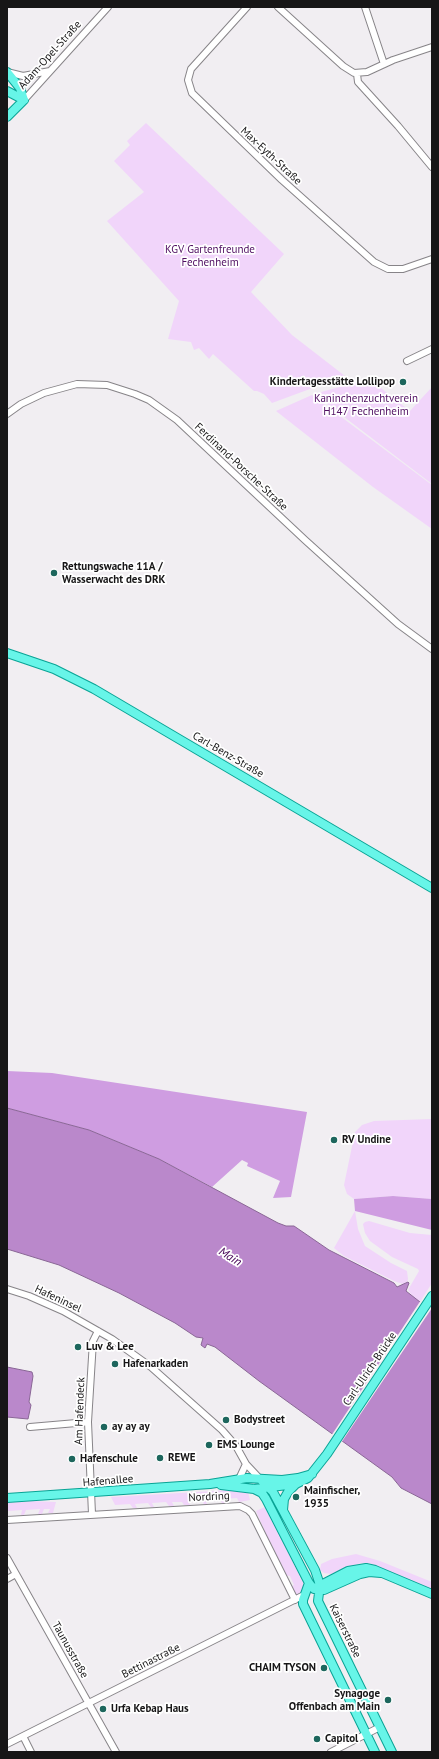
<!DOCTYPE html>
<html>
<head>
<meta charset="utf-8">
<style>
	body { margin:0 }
	#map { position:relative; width:439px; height:1759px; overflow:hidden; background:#f1eef2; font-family:"PT Sans",sans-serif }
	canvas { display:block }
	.frame { position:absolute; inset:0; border:8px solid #171617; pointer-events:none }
</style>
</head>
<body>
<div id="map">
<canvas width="439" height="1759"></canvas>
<div class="frame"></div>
</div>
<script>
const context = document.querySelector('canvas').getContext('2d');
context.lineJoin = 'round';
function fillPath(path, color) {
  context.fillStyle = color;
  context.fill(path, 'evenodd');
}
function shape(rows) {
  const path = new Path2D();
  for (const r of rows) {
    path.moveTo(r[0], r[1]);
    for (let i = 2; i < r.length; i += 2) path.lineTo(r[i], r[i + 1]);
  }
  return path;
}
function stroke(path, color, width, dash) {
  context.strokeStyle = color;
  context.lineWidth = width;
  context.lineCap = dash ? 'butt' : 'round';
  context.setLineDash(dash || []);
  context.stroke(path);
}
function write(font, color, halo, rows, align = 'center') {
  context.font = font + ' "PT Sans",sans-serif';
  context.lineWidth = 3.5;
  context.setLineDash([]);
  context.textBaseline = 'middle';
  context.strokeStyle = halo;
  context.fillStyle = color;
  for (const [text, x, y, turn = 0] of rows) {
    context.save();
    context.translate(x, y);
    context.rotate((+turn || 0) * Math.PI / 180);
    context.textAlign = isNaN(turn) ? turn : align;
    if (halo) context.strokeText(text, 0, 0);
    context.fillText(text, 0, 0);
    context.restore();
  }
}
const green = shape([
	[146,123,284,254,251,292,292,335,345,376,272,403,264,394,257,391,254,391,213,354,209,359,199,348,194,350,191,342,168,339,179,301,107,221,144,192,114,161,130,145,127,141],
	[372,381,410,411,432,387,432,484,314,394,354,383],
	[312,395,432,485,432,529,373,487,276,411],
	[432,1119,432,1199,393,1196,354,1199,347,1194,344,1185,355,1132,362,1125,374,1121],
	[355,1211,358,1229,365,1246,391,1263,407,1271,408,1279,407,1282,403,1284,394,1281,344,1256,334,1248],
	[369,1221,410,1233,432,1235,432,1283,420,1302,413,1297,408,1290,419,1271,418,1269,392,1257,370,1241,365,1233,363,1224,365,1222],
	[231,1490,248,1492,250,1500,239,1502,237,1498,223,1499,225,1503,222,1503,220,1499,205,1500,207,1504,204,1504,201,1500,188,1501,190,1505,184,1505,182,1502,172,1502,174,1506,169,1506,166,1502,152,1503,154,1507,151,1507,148,1503,135,1504,137,1508,133,1508,130,1504,115,1505,111,1497],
	[31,1501,56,1502,53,1513,48,1513,50,1509,44,1509,42,1514,38,1514,40,1509,26,1510,24,1515,21,1515,22,1510,8,1511,7,1514,7,1503],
	[265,1507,303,1582,303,1589,301,1594,295,1598,290,1587,294,1585,290,1576,284,1575,281,1571,283,1569,270,1542,267,1542,263,1533,265,1532,256,1511],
	[356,1554,380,1561,432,1582,432,1591,369,1563,361,1563,331,1574,324,1573,320,1570,321,1564,332,1559]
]);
const forest = shape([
	[7,1071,52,1073,307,1112,291,1197,273,1198,280,1181,247,1166,248,1163,242,1160,212,1187,159,1159,89,1130,7,1108],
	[393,1196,432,1199,432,1230,355,1211,354,1199]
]);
const water = shape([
	[7,1108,89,1130,159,1159,278,1223,286,1226,294,1226,329,1250,394,1283,397,1287,408,1282,409,1283,406,1291,420,1302,432,1307,432,1504,401,1488,392,1477,259,1381,215,1347,207,1344,205,1348,201,1345,203,1338,196,1337,175,1323,119,1293,59,1265,7,1249,7,1108],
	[7,1367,32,1372,33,1376,29,1402,31,1405,28,1419,7,1417,7,1367]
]);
const pier = shape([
	[421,1300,432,1305,432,1308,341,1443,331,1436]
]);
const minor = shape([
	[247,7,191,69,188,80,192,93,282,180,374,262,388,269,403,269,432,259],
	[278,7,343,66,354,73,367,72,393,60,432,47],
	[365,7,384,64],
	[7,72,23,76,50,71],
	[357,74,358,82,398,126,432,167],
	[24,100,108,7],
	[407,361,432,349],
	[7,414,21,404,44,393,77,384,107,385,135,394,149,400,177,420,305,540,398,624,432,649],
	[7,1289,29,1296,63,1311,112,1339,151,1367,222,1430,236,1446,246,1464,261,1480],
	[30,1427,88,1422],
	[239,1479,246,1464],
	[92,1514,88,1422,93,1341,98,1331],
	[7,1520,240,1506,248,1510,252,1514,295,1600],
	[7,1558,116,1752],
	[7,1579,16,1574],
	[23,1736,31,1752],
	[7,1744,304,1595],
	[331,1752,380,1727]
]);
const major = shape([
	[7,72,20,88,24,100],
	[7,91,24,100],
	[7,117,24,100],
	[7,653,54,669,94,689,432,888],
	[261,1480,273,1492,315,1570,320,1585,318,1601,392,1752],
	[221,1485,254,1489,296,1484],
	[254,1489,262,1493,266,1499,309,1583,314,1589,324,1590,360,1574,369,1572,381,1573],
	[7,1498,210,1484,247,1478,282,1480,298,1478,312,1474],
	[283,1510,284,1499,288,1492,296,1484,308,1478,327,1454,432,1296],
	[309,1583,303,1600,303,1604,375,1752],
	[317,1587,348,1571,366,1568,375,1570,432,1594]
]);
const markers = [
	[403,382,4,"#1d665d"],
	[54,573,4,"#1d665d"],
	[334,1140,4,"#1d665d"],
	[78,1347,4,"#1d665d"],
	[115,1364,4,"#1d665d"],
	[226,1420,4,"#1d665d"],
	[104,1427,4,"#1d665d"],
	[209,1445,4,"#1d665d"],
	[160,1458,4,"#1d665d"],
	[72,1459,4,"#1d665d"],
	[296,1497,4,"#1d665d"],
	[324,1668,4,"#1d665d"],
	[388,1700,4,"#1d665d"],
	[103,1709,4,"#1d665d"],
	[317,1739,4,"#1d665d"]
];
const streetNames = [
	["Adam-Opel-Straße",50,55,-48],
	["Max-Eyth-Straße",271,156,43],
	["Ferdinand-Porsche-Straße",241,467,43],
	["Carl-Benz-Straße",228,755,30],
	["Hafeninsel",58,1299,25],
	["Carl-Ulrich-Brücke",370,1369,-56],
	["Am Hafendeck",80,1411,-88],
	["Hafenallee",108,1481,-5],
	["Nordring",209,1497,-3],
	["Kaiserstraße",345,1631,64],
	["Taunusstraße",70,1650,61],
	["Bettinastraße",151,1661,-27]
];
const parkNames = [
	["KGV Gartenfreunde",210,250],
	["Fechenheim",210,263],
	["Kaninchenzuchtverein",366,399],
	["H147 Fechenheim",366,412]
];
const poiNames = [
	["Kindertagesstätte Lollipop",395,382,"right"],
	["Rettungswache 11A /",62,567],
	["Wasserwacht des DRK",62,580],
	["RV Undine",342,1140],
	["Luv & Lee",86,1347],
	["Hafenarkaden",123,1364],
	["Bodystreet",234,1420],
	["ay ay ay",112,1427],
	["EMS Lounge",217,1445],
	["REWE",168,1458],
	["Hafenschule",80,1459],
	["Mainfischer,",304,1491],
	["1935",304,1504],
	["CHAIM TYSON",316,1668,"right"],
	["Synagoge",380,1694,"right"],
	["Offenbach am Main",380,1707,"right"],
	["Urfa Kebap Haus",111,1709],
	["Capitol",325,1739]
];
const waterNames = [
	["Main",230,1257,32]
];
fillPath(green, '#f1d5fa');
fillPath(forest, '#cf9de1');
fillPath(water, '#ba88cb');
stroke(water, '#896695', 1);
fillPath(pier, '#f1eef2');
stroke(minor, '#878488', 8);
stroke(major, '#09a395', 10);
stroke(minor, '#fff', 6);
stroke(major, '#67f5e8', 8);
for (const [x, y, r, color] of markers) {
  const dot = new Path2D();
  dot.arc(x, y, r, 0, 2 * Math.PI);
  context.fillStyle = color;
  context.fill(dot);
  stroke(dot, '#fff', 1.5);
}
write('11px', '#171617', '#fff', streetNames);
write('11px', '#4f0e61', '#fff', parkNames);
write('bold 11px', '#171617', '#fff', poiNames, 'left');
write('italic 12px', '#430055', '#fff', waterNames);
</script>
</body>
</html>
